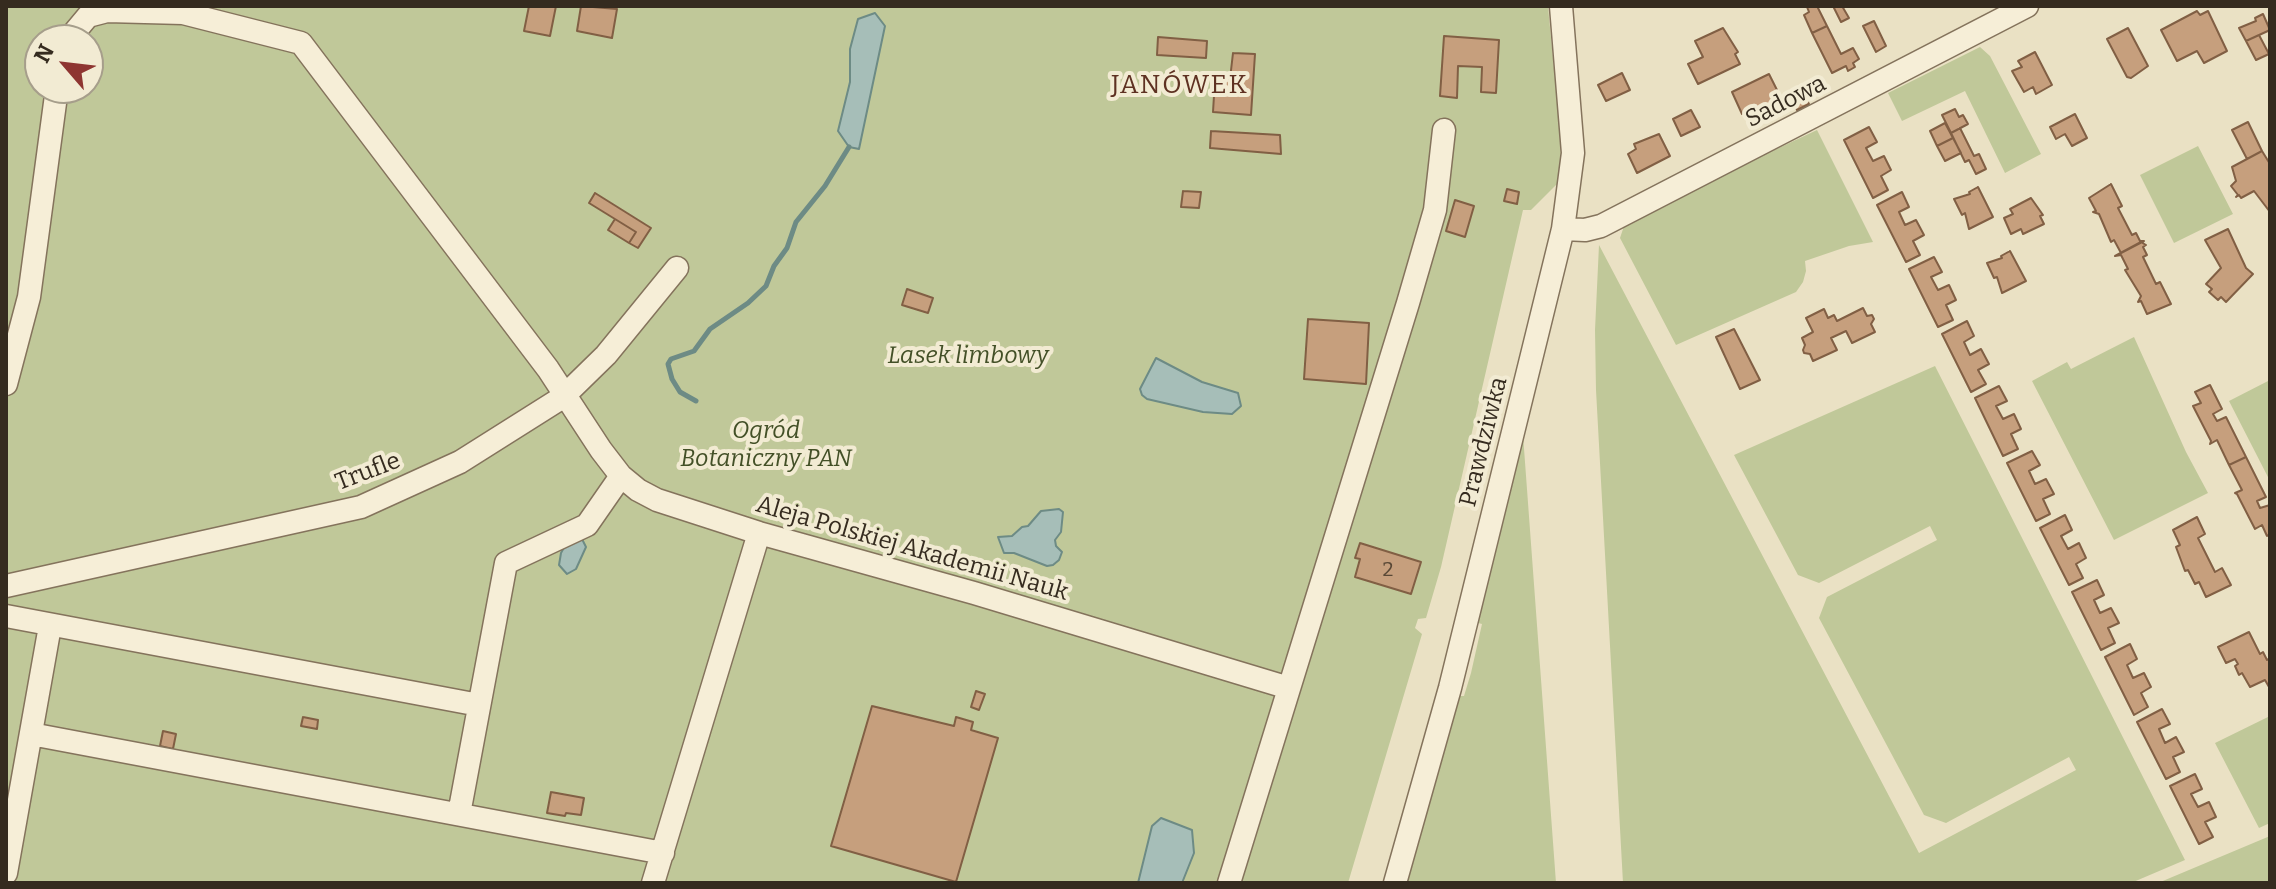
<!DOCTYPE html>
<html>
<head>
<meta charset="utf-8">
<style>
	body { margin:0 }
	#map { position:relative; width:2276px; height:889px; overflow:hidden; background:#eae1c4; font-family:Bitter,serif }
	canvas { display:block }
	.frame { position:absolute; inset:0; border:8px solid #352b1f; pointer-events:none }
	.north { position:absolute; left:24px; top:24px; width:80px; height:80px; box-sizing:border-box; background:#f2ebd3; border:2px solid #a69e8b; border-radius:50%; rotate:298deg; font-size:22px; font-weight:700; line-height:32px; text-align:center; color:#352b1f }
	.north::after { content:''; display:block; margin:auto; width:28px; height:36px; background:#8e3531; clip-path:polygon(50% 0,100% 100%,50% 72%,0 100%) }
</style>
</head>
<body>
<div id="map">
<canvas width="2276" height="889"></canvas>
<div class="frame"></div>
<div class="north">N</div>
</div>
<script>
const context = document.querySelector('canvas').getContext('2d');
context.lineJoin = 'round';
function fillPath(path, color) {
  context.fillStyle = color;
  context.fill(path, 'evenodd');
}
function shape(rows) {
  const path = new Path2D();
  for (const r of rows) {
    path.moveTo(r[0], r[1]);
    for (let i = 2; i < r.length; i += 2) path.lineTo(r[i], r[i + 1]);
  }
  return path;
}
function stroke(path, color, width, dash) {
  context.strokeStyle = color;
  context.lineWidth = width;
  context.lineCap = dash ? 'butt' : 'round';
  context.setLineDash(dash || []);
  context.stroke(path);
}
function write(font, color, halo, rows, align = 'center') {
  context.font = font + ' Bitter,serif';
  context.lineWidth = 8;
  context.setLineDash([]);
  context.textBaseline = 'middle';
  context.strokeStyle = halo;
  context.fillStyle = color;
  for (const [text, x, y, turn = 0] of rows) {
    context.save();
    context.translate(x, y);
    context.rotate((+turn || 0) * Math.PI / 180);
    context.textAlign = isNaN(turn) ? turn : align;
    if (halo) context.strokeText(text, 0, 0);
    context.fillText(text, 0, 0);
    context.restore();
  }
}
const green = shape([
	[6,6,1548,7,1561,141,1560,185,1556,185,1531,210,1523,210,1441,567,1426,618,1418,619,1415,628,1422,634,1348,883,6,883],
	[40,40,88,40,88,88,40,88],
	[1980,47,1990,56,2041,154,2005,173,1965,91,1902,121,1888,93],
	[1817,130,1873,242,1849,246,1805,261,1806,271,1803,282,1796,292,1676,345,1620,238,1626,220],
	[2198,146,2233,214,2174,243,2140,175],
	[1599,245,1919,853,2076,770,2069,757,1946,823,1924,815,1819,618,1827,597,1937,540,1930,526,1819,583,1798,575,1734,455,1935,366,2185,860,2131,883,1623,883,1596,390,1595,330],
	[2134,337,2186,452,2208,493,2114,540,2032,381,2067,362,2071,369],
	[2270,380,2270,481,2229,401],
	[1523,435,1556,883,1406,883,1459,696,1464,696,1471,673,1482,624,1478,623],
	[2270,716,2270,823,2259,828,2215,743],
	[2270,836,2270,883,2158,883]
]);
const water = shape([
	[875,13,885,26,859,149,849,147,838,131,850,82,850,49,858,19,875,13],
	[1156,358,1202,382,1238,393,1241,406,1232,414,1203,412,1147,399,1142,395,1140,389,1156,358],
	[1059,509,1063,512,1061,532,1055,540,1056,546,1062,552,1059,560,1053,565,1047,566,1014,553,1004,553,998,537,1012,536,1022,527,1028,526,1041,511,1059,509],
	[581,537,586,547,576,569,567,574,559,565,561,553,567,542,581,537],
	[1161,818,1192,830,1194,853,1182,883,1138,883,1152,826,1161,818]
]);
const stream = shape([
	[696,401,680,392,672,379,668,364,671,359,694,351,710,329,748,303,766,286,774,266,787,248,796,222,825,186,849,147]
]);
const building = shape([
	[529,6,556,6,550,36,524,31,529,6],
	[581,6,617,9,612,38,577,31,581,6],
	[1817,6,1827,26,1812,33,1804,15,1809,12,1807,7,1817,6],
	[1833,6,1842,6,1849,18,1841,22,1833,6],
	[2197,11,2200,15,2208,11,2227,51,2204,63,2197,51,2177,61,2161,30,2197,11],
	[2263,14,2270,30,2246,41,2239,28,2256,21,2255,18,2263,14],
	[1874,21,1886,46,1876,52,1863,26,1874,21],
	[1827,26,1841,54,1853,48,1859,59,1853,63,1855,67,1848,71,1846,66,1832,73,1812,33,1827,26],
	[1723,28,1738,52,1735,54,1740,64,1698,84,1688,64,1703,57,1695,41,1723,28],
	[2128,28,2148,66,2131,78,2127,77,2107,39,2128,28],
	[2259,35,2269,54,2256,60,2246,41,2259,35],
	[1444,36,1499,40,1496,93,1481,92,1482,67,1458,66,1457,98,1440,96,1444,36],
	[1158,37,1207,41,1206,58,1157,55,1158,37],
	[2035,52,2052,85,2036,94,2033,87,2024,92,2012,71,2022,67,2018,61,2035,52],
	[1233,53,1255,54,1251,115,1213,112,1215,79,1230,79,1233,53],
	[1622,73,1630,90,1606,101,1598,85,1622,73],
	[1769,74,1782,100,1756,116,1753,109,1742,114,1732,92,1769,74],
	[1805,97,1809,104,1797,110,1793,103,1805,97],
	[1955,109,1959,117,1963,115,1968,124,1951,133,1942,115,1955,109],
	[1691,110,1700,127,1681,136,1673,119,1691,110],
	[2075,114,2087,138,2072,146,2065,134,2056,139,2050,127,2075,114],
	[2248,122,2262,151,2247,159,2232,130,2248,122],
	[1945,123,1953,138,1937,146,1930,131,1945,123],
	[1869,127,1877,142,1866,148,1873,161,1884,156,1891,170,1881,176,1888,190,1873,198,1844,140,1869,127],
	[1960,128,1974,156,1979,154,1986,169,1976,174,1969,160,1965,162,1951,133,1960,128],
	[1211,131,1280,135,1281,154,1210,148,1211,131],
	[1659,134,1670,156,1637,173,1628,154,1636,149,1634,144,1659,134],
	[1953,138,1961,153,1945,161,1937,146,1953,138],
	[2262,151,2270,164,2270,212,2254,191,2241,198,2239,195,2236,197,2238,195,2231,186,2236,181,2232,167,2262,151],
	[2111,184,2122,206,2118,208,2132,235,2136,233,2140,241,2144,241,2121,253,2114,240,2111,242,2099,214,2093,212,2096,211,2089,198,2111,184],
	[1978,187,1993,217,1969,229,1965,213,1962,215,1954,199,1970,194,1969,192,1978,187],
	[1507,189,1519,192,1517,204,1504,201,1507,189],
	[1183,191,1201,192,1199,208,1181,207,1183,191],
	[1902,192,1909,207,1899,212,1905,225,1916,220,1924,235,1913,241,1920,255,1906,262,1877,205,1902,192],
	[595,193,651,228,638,248,629,243,636,232,589,203,595,193],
	[2031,198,2043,215,2040,216,2044,224,2023,234,2021,229,2011,234,2004,218,2013,214,2010,209,2031,198],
	[1455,200,1474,206,1465,237,1446,231,1455,200],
	[615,219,636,232,629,243,608,230,615,219],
	[2228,229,2246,268,2253,274,2226,302,2221,297,2218,300,2209,292,2212,289,2206,284,2221,268,2205,240,2228,229],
	[2141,242,2146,245,2143,247,2147,255,2143,257,2156,284,2160,282,2171,304,2147,314,2141,301,2138,302,2141,296,2125,270,2128,269,2121,255,2115,256,2141,242],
	[2010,251,2026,281,2002,293,1997,277,1994,278,1987,263,2002,258,2001,256,2010,251],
	[1934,257,1942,272,1931,277,1938,290,1949,285,1956,300,1946,305,1953,320,1938,327,1909,269,1934,257],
	[907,289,933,298,928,313,902,305,907,289],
	[1863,308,1867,316,1872,315,1874,319,1871,324,1875,332,1852,343,1846,331,1831,338,1837,350,1813,361,1810,354,1804,353,1803,350,1805,345,1802,338,1813,332,1806,318,1824,309,1828,318,1834,315,1837,321,1863,308],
	[1308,319,1369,323,1366,384,1304,379,1308,319],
	[1967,321,1974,336,1964,342,1970,355,1981,349,1989,364,1978,370,1986,384,1971,392,1942,334,1967,321],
	[1734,329,1760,380,1740,389,1716,337,1734,329],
	[2210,385,2222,409,2213,414,2217,421,2226,417,2246,457,2229,465,2217,440,2210,444,2211,441,2193,406,2201,403,2195,392,2210,385],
	[1999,386,2007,401,1996,406,2003,419,2014,414,2021,429,2011,434,2018,449,2003,456,1975,398,1999,386],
	[2032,451,2040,465,2029,471,2035,484,2046,479,2054,494,2043,499,2050,514,2036,521,2007,463,2032,451],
	[2246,457,2266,497,2257,501,2260,508,2270,505,2270,534,2267,536,2262,525,2255,529,2237,494,2235,493,2242,490,2229,465,2246,457],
	[2065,515,2072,530,2061,536,2068,549,2079,543,2086,558,2076,564,2083,578,2069,585,2040,528,2065,515],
	[2197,517,2205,534,2198,538,2215,572,2222,568,2231,585,2206,597,2199,582,2195,584,2188,570,2185,571,2176,547,2180,545,2173,530,2197,517],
	[1360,543,1421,562,1411,594,1355,577,1360,559,1355,558,1360,543],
	[2097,580,2104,595,2094,600,2100,613,2111,608,2119,623,2108,628,2115,643,2101,650,2072,592,2097,580],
	[2249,632,2260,654,2263,652,2267,660,2270,658,2269,687,2265,680,2250,687,2242,673,2239,675,2235,666,2238,664,2235,659,2226,663,2218,647,2249,632],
	[2130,644,2137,659,2127,665,2133,678,2144,673,2151,687,2141,693,2148,707,2134,715,2105,657,2130,644],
	[976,691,985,694,979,710,971,707,976,691],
	[872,706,954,726,956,717,973,722,971,730,998,738,956,882,831,846,872,706],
	[2162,709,2170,724,2159,729,2165,743,2176,737,2184,752,2173,757,2180,772,2166,779,2137,722,2162,709],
	[303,717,318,720,317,729,301,726,303,717],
	[163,731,176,734,173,749,160,746,163,731],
	[2195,774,2202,789,2191,794,2198,807,2209,802,2216,817,2205,822,2213,837,2199,844,2170,786,2195,774],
	[551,792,584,798,581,815,566,813,565,816,547,813,551,792]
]);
const street = shape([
	[68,40,88,16,107,11,183,13,301,43,548,369,601,450,621,476,638,490,657,500,759,533,974,593,1289,688],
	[1563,229,1585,230,1601,226,2027,6],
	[6,384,29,297,57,88],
	[6,586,361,507,460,462,563,397,606,355,677,268],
	[6,616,479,705],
	[31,734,663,853],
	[459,814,506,563,587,525,621,476],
	[6,873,50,626],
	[653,883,759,533],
	[1229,883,1408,303,1435,210,1444,130],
	[1395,883,1450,688,1563,229,1573,153,1561,6]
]);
const numberNames = [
	["2",1388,570]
];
const streetNames = [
	["Sadowa",1786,102,-27],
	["Prawdziwka",1484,442,-76],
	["Trufle",368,472,-21],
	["Aleja Polskiej Akademii Nauk",912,549,16]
];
const parkNames = [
	["Lasek limbowy",968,356],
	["Ogród",766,431],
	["Botaniczny PAN",766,459]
];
const neighbourhoodNames = [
	["JANÓWEK",1180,86]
];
fillPath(green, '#c0c899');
fillPath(water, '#a6beb8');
stroke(water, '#6d8b85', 2);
stroke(stream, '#6d8b85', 5);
fillPath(building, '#c69f7d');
stroke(building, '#815f44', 2);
stroke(street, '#84735c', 25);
stroke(street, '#f6eed7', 22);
write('20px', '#594836', null, numberNames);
write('24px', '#352b1f', '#f2ebd3', streetNames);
write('italic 24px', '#435027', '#f2ebd3', parkNames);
context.letterSpacing = '2px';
write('26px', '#5e3122', '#f2ebd3', neighbourhoodNames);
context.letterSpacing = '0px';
</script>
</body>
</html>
